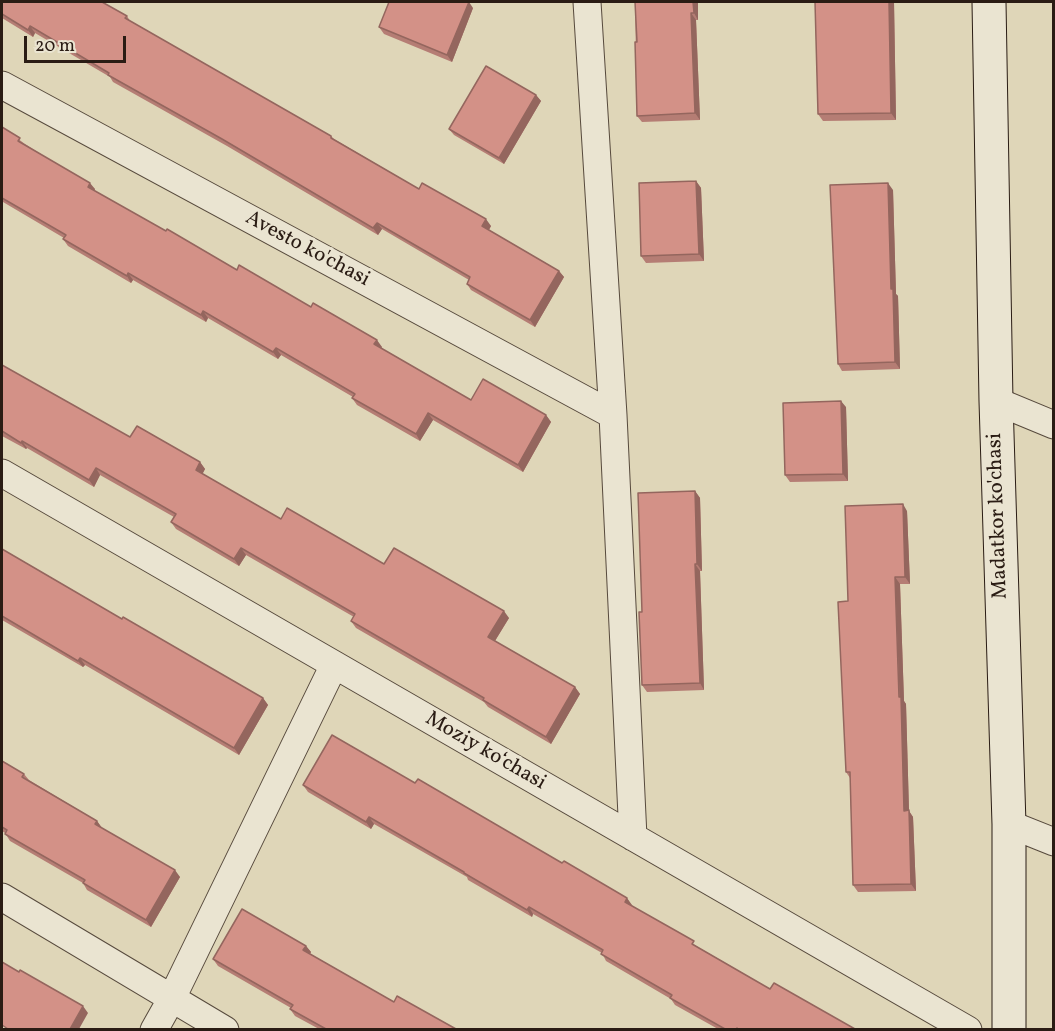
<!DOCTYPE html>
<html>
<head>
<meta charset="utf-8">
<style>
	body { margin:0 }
	#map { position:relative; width:1055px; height:1031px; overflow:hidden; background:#dfd6b8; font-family:Vollkorn,serif }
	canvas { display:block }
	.frame { position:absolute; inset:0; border:3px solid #2a1c14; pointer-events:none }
	.scale { position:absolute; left:24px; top:36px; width:102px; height:27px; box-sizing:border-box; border:3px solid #2a1c14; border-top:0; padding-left:8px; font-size:18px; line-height:21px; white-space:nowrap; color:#2a1c14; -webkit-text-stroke:4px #eae4d1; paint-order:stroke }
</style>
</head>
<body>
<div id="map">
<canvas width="1055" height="1031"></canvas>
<div class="frame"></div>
<div class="scale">20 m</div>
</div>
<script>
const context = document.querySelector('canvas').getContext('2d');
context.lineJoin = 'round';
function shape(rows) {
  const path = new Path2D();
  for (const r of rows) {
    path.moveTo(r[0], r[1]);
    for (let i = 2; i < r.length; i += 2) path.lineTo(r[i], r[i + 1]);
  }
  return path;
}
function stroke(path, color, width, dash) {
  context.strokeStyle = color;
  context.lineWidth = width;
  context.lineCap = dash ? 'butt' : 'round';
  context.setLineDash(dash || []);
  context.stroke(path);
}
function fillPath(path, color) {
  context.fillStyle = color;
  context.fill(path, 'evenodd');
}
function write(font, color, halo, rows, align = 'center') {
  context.font = font + ' Vollkorn,serif';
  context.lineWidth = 6;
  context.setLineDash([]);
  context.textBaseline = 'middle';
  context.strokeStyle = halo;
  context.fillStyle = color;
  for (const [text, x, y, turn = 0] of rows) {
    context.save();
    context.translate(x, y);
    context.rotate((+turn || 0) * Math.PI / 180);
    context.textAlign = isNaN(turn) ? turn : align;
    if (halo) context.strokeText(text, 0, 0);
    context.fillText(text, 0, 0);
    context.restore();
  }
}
const street = shape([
	[587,2,613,415,633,837],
	[2,85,613,415],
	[996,401,1054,425],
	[2,473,968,1030],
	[1009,824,1054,842],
	[2,897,225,1030],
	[154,1030,172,998,334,665]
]);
const secondary = shape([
	[989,2,996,401,1009,824,1009,1030]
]);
const wall = shape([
	[2,2,127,16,130,21,331,136,334,139,419,189,491,226,489,230,559,271,564,277,535,327,471,290,467,284,469,280,382,229,378,235,227,146,113,82,110,77,35,33,33,37,2,18],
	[635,2,698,2,698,20,696,20,700,120,642,122,637,116],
	[815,2,894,2,896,120,823,121,818,114],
	[473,8,452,62,384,34,379,27],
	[536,95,541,101,504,164,454,135,449,129],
	[2,127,25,144,95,189,94,191,166,231,237,270,311,307,382,347,381,348,471,400,546,415,551,422,523,472,433,420,420,441,357,405,352,398,353,397,281,355,278,359,208,318,206,322,133,280,131,283,68,246,63,239,64,238,3,202,2,201],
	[696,181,701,188,704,261,646,263,641,256],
	[893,190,896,294,898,296,900,369,842,371,838,364],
	[2,365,130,437,200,462,205,469,202,474,281,519,509,618,495,641,575,687,580,694,551,744,488,707,484,702,356,628,351,621,354,617,246,555,239,566,176,529,171,522,174,517,100,475,94,487,27,448,26,449,2,436],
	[846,407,848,481,790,482,785,475],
	[695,491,700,498,702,571,700,571,704,690,647,692,642,685,642,612],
	[907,511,910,584,900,584,904,701,906,704,909,811,913,817,916,891,858,892,853,885,850,778,846,772,848,601],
	[2,549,122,619,263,698,268,705,239,755,85,665,83,667,2,620],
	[2,761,24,774,29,780,97,821,102,828,180,877,151,927,87,890,83,883,10,841,5,833,2,831],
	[415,783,627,898,631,905,698,947,770,989,855,1029,718,1029,675,1005,671,999,606,961,602,953,533,914,532,917,468,880,467,877,374,824,371,829,308,792,303,785],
	[306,946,311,952,310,954,394,1002,456,1029,319,1029,295,1016,290,1009,291,1008,218,966,213,959]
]);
const shadedWall = shape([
	[469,2,473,8,452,62,447,55],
	[693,2,698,2,698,20,694,13],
	[889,2,894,2,896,120,891,113],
	[691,13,696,20,700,120,695,113],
	[30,26,35,33,33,37,28,30],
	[536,95,541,101,504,164,499,158],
	[696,181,701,188,704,261,699,254],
	[90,183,95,189,93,194,88,187],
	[888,183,893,190,896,294,898,296,900,369,895,362,891,289],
	[486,219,491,226,487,233,482,226],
	[377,223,382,229,378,235,373,228],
	[559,271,564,277,535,327,530,320],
	[128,273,133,280,131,283,127,276],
	[203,311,208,318,206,322,201,315],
	[377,340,382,347,379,351,374,344],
	[276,348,281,355,278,359,273,352],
	[841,401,846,407,848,481,843,474],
	[428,413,433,420,420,441,416,434],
	[546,415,551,422,523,472,518,465],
	[22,441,27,448,26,449,21,443],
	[200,462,205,469,201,477,196,470],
	[96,468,100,475,94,487,89,480],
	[695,491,700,498,702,571,697,564],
	[903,504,907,511,910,584,905,577],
	[241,548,246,555,239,566,234,559],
	[695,564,700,571,704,690,700,683],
	[895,577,900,584,904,701,906,704,909,811,913,817,916,891,911,884,904,811],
	[504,611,509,618,493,644,488,637],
	[80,658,85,665,83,667,78,661],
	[575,687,580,694,551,744,546,737],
	[263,698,268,705,239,755,234,748],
	[369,817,374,824,371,829,366,822],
	[97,821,102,828,100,831,95,824],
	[175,870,180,877,151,927,146,920],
	[627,898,632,905,629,909,625,902],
	[529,907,533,914,532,917,527,910],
	[306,946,311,952,308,957,303,950],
	[83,1006,88,1013,79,1029,70,1029]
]);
const building = shape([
	[2,2,102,2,127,16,125,18,331,136,331,138,419,189,422,183,486,219,482,226,559,271,530,320,467,284,470,277,377,223,373,228,222,139,108,75,109,73,30,26,28,30,2,14,2,2],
	[389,2,469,2,447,55,379,27,389,2],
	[635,2,693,2,694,13,691,13,695,113,637,116,635,42,637,42,635,2],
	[815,2,889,2,891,113,818,114,815,2],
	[486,66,536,95,499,158,449,129,486,66],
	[2,127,20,138,18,141,90,183,88,187,166,231,167,229,237,270,239,265,311,307,313,303,377,340,374,344,471,400,483,379,546,415,518,465,428,413,416,434,352,398,355,394,276,348,273,352,203,311,201,315,128,273,127,276,63,239,66,235,2,198,2,127],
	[696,181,699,254,641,256,639,183,696,181],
	[888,183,891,289,893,289,895,362,838,364,830,185,888,183],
	[2,365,130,437,137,426,200,462,196,470,281,519,287,508,384,564,394,548,504,611,488,637,575,687,546,737,483,700,484,698,351,621,355,614,241,548,234,559,171,522,176,514,96,468,89,480,22,441,21,443,2,431,2,365],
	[841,401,843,474,785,475,783,403,841,401],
	[695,491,697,564,695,564,700,683,642,685,639,612,642,612,638,493,695,491],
	[903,504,905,577,895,577,899,697,901,697,904,811,909,810,911,884,853,885,850,772,846,772,838,602,848,601,845,506,903,504],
	[2,549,122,619,123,617,263,698,234,748,80,658,78,661,2,616,2,549],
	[332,735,415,783,418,779,562,863,564,861,627,898,625,902,694,941,692,944,770,989,774,983,855,1029,738,1029,737,1028,736,1029,725,1029,670,998,672,995,601,954,603,950,529,907,527,910,464,873,464,872,369,817,366,822,303,785,332,735],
	[2,761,24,774,22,777,97,821,95,824,175,870,146,920,83,883,85,880,5,834,7,830,2,827,2,761],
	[242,909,306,946,303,950,394,1002,397,996,456,1029,326,1029,290,1009,293,1005,213,959,242,909],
	[2,962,19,972,20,970,83,1006,70,1029,8,1029,2,1025,2,962]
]);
const streetNames = [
	["Avesto ko'chasi",307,250,28],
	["Madatkor ko'chasi",999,516,-92],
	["Moziy ko‘chasi",485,752,30]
];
stroke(street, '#574a3d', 29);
stroke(secondary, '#2a1c14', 35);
stroke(street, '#eae4d1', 27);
stroke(secondary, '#eae4d1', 33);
fillPath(wall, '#b57d74');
fillPath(shadedWall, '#94665e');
fillPath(building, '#d39187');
stroke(building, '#94665e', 1.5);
write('21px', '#2a1c14', '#eae4d1', streetNames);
</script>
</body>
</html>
